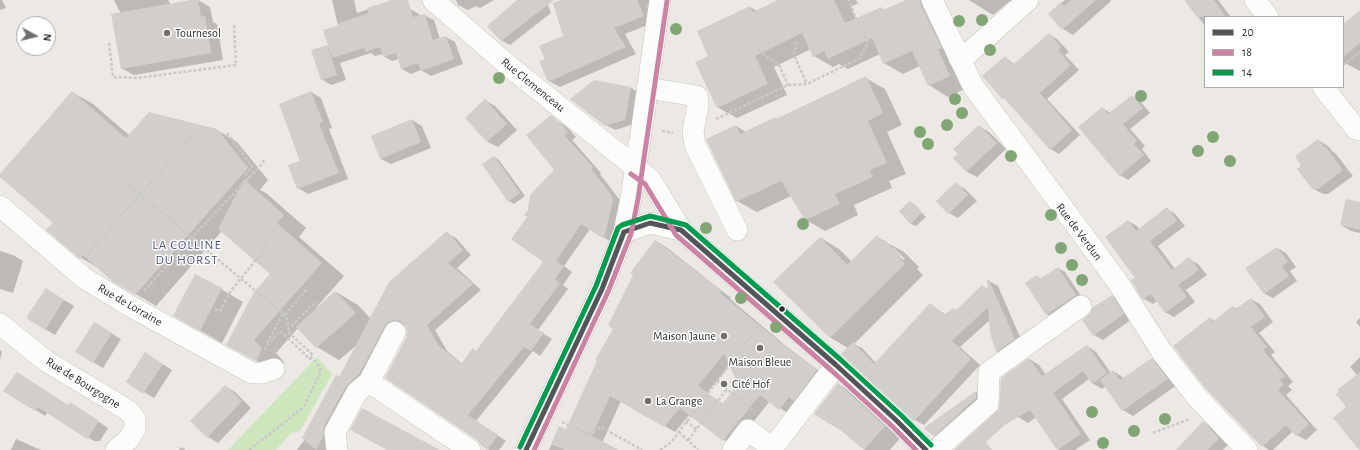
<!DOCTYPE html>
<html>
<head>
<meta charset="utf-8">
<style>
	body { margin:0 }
	#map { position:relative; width:1360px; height:450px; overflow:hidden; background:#ece8e4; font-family:"Alegreya Sans",sans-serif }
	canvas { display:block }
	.legend { position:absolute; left:1204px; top:16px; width:140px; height:72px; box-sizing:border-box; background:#fff; border:1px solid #ababab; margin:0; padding:5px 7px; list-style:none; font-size:12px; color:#2e2e2e }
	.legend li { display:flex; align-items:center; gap:8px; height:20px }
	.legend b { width:20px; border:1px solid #ababab }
	.north { position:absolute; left:16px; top:16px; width:40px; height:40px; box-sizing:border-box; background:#fff; border:1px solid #ababab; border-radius:50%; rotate:97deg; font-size:11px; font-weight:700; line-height:16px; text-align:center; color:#2e2e2e }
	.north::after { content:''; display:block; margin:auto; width:14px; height:18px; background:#706f6e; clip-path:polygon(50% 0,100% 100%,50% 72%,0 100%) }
</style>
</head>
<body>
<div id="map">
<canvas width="1360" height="450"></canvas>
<ul class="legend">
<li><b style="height:5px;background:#535658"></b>20</li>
<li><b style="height:5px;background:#cc83a3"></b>18</li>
<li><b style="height:5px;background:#009b4e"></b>14</li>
</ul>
<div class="north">N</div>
</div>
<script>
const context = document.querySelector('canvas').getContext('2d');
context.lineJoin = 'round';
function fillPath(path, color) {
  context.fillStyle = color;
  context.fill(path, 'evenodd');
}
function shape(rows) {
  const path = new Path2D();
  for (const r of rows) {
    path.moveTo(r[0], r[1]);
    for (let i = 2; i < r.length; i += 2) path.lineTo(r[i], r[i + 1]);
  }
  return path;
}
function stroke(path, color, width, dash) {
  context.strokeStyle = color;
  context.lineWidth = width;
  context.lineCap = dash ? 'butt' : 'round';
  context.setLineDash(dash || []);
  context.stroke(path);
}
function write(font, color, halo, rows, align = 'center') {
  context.font = font + ' "Alegreya Sans",sans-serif';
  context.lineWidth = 3;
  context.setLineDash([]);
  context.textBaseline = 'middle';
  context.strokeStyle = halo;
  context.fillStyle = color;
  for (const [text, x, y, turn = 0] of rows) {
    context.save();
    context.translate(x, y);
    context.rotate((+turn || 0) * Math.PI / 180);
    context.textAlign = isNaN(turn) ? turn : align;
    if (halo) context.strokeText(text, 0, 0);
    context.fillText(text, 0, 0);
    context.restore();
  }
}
const green = shape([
	[317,357,332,374,300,431,291,433,276,450,228,450]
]);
const shadow = shape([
	[0,0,2,0,6,8,0,10],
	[114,0,168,0,171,5,198,0,210,7,213,22,217,24,223,60,134,75,121,68,121,14],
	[332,0,354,0,357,13,379,6,410,9,419,14,420,16,424,15,434,20,440,39,446,37,455,42,463,64,431,76,421,70,411,74,402,69,399,59,392,61,383,56,383,54,375,56,371,53,340,63,346,80,331,85,321,79,327,46,330,48,338,26],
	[456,0,494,0,480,8,476,6,468,10,458,5],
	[524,0,546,0,551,13,510,45,501,40],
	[563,0,652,0,653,3,647,6,655,22,625,34,636,54,560,87,549,81,546,59,565,36],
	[780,0,856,0,858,3,851,7,856,19,882,8,885,10,908,0,929,0,969,87,948,97,929,85,920,66,903,74,884,63,880,54,848,69,839,64,833,67,814,56,811,49,774,67,787,95,737,118,717,107,710,56,750,7,757,11],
	[969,0,1022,0,1016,5,1010,1,993,15],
	[1065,0,1110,0,1111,1,1073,35,1063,29,1049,14],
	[1185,0,1218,0,1231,17,1205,17,1205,26],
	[1360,11,1360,71,1343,62,1343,25],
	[1049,34,1057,39,1069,52,1065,55,1079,70,1047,99,1080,135,1059,154,1051,149,1007,100,1003,98,1005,57,1015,65],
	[866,78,885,89,902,125,887,132,906,174,889,181,892,188,854,205,858,215,825,231,806,220,791,196,757,212,737,201,736,126,746,132,775,118,777,119],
	[594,81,631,88,640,93,634,124,615,130,606,125],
	[72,92,93,104,130,136,217,130,237,142,268,180,260,190,266,193,306,228,299,237,344,276,316,308,317,309,336,292,358,305,371,319,447,233,456,238,471,255,457,268,481,290,435,330,447,351,462,364,476,352,544,262,529,217,555,170,551,116,568,128,576,137,572,140,601,173,600,174,619,199,621,205,613,243,590,229,564,266,572,272,563,285,568,289,538,330,552,339,540,356,533,351,476,421,506,441,499,450,490,450,482,445,407,338,408,332,406,325,404,325,397,327,328,450,297,450,305,439,357,345,339,360,317,347,298,328,276,353,284,362,278,373,228,345,272,273,222,231,156,306,114,281,102,270,81,258,48,230,54,223],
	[311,92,321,98,332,128,329,129,348,179,308,194,298,188],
	[1132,96,1140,101,1150,113,1130,129,1145,146,1142,149,1151,161,1128,180,1120,175,1102,108,1111,113],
	[485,100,495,106,517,130,498,147,488,142,466,118],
	[412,120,422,126,431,148,391,164,381,159,372,137],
	[979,126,989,132,1006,149,977,177,967,172,954,158,959,154],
	[1318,140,1328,146,1333,152,1336,154,1353,176,1328,194,1323,194,1312,188,1303,166],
	[494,157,499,160,525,196,514,204,509,201],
	[956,184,965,189,977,201,958,218,949,213],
	[910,202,915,205,926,217,916,226,911,224,900,211],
	[1360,203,1360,233,1351,231,1341,225],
	[1167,209,1175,214,1185,226,1158,246,1175,269,1189,259,1198,264,1207,275,1186,290,1195,302,1174,317,1165,312,1157,301,1153,304,1144,299,1132,281,1136,278,1128,221,1137,226,1140,230],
	[877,237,904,252,919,267,917,269,923,275,854,344,862,348,876,363,930,304,946,315,957,311,982,286,989,290,989,281,998,286,1023,344,1006,356,997,351,991,333,990,320,960,347,980,365,924,425,915,420,848,348,831,338,775,282,821,238,839,249,852,262],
	[894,248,905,259,903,260,893,249],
	[656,241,666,247,731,298,730,299,786,346,827,377,790,415,770,401,734,446,724,440,690,414,675,432,621,401,602,443,617,450,549,450,560,427,567,431],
	[730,365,739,384,723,404,707,393],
	[1277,248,1286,253,1296,267,1290,271,1297,281,1273,298,1265,294,1246,269],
	[0,251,13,255,23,261,13,293,0,289],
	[1058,268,1065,272,1083,299,1054,318,1046,314,1037,276,1041,279],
	[221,289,243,302,222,343,196,328],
	[56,295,74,306,55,335,45,329],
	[1112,296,1120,301,1132,319,1103,340,1094,335],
	[1251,299,1260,304,1273,322,1259,333,1275,352,1271,355,1293,382,1288,386,1292,390,1286,395,1317,430,1306,440,1297,435,1293,431,1273,450,1269,450,1263,446,1240,422,1210,318,1215,321,1233,307,1237,309],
	[1360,318,1360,327,1356,322],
	[104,329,121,339,103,368,93,362],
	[1087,346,1096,352,1111,373,1113,371,1124,378,1152,359,1162,365,1177,385,1133,416,1123,410,1106,386,1102,389,1092,383,1089,379,1062,399,1090,440,1075,450,1059,450,1036,417,1028,423,1018,417,1005,406,1029,359,1039,365,1046,375],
	[0,350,2,352,0,360],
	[1360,357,1360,450,1348,407,1357,375,1350,367],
	[155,359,172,370,154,398,127,382],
	[838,384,855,394,900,438,890,450,865,450,844,432,815,414],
	[225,386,235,392,251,408,218,443,208,437],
	[5,391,80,409,108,428,100,441,94,441,48,412,45,416],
	[976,392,984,397,942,440,925,429],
	[1203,422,1213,428,1229,444,1223,450,1179,450],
	[16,439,41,450,11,450],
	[181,447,186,450,179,450]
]);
const building = shape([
	[191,0,198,0,201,17,205,16,211,53,121,69,111,14],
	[392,0,408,0,413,17,425,14,433,40,446,36,454,59,421,71,418,63,401,69,396,53,383,57,380,47,366,52,364,48,332,58,323,30,337,26,337,24,369,13,367,8],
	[517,0,554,0,501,41,487,26],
	[561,0,637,0,644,16,614,28,626,47,548,82,539,61,545,59,539,46,563,36,553,3],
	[778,0,834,0,845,23,882,7,883,10,906,0,920,0,921,5,942,48,938,50,950,76,928,86,912,51,883,64,872,38,828,59,824,51,813,57,802,33,755,56,768,84,717,108,695,62,708,56,697,31,750,6,753,12],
	[1071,0,1096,0,1062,30,1048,14,1061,2,1064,6],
	[1184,0,1214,0,1226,17,1197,17],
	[1360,10,1360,43,1343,57,1343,24],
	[1049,33,1061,47,1058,50,1071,65,1040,93,1072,130,1050,150,1004,98,1002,99,982,76,1005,56,1013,65],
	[327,45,337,75,321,80,311,50],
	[866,76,883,113,868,121,887,163,870,170,873,177,835,194,840,204,805,220,781,181,736,202,706,139,736,125,740,134,775,117,776,119],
	[594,80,631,87,625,120,605,126,570,99],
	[72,91,126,138,149,112,217,129,248,168,135,295,113,282,83,255,80,259,46,230,53,223,0,177,0,174],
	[311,91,323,122,319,124,339,173,297,189,288,165,300,161,279,104],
	[1132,95,1143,108,1123,124,1137,141,1134,144,1144,155,1119,176,1078,127,1102,107,1108,114],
	[485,99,507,124,487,142,465,118],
	[551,115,559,122,568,132,564,135,593,167,591,169,610,193,613,200,604,239,581,224,556,261,564,266,555,279,560,283,530,324,544,333,531,351,524,347,468,415,498,435,487,450,481,445,477,440,385,378,406,338,407,332,405,325,400,321,394,320,388,322,385,326,359,374,346,386,324,426,323,436,316,450,302,438,336,375,339,377,389,282,447,231,463,250,448,263,473,284,427,325,438,345,461,364,473,348,476,351,543,262,511,239,527,217,524,215,528,210,530,195,554,170,526,135],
	[412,119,421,142,380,159,371,136],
	[979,125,997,143,966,172,953,158,958,154,953,149],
	[1318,139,1325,148,1326,147,1343,170,1318,189,1312,189,1297,169,1301,166,1295,156],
	[494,156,520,193,508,202,482,164],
	[244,179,284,215,277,223,322,263,254,340,262,348,256,361,226,345,254,292,270,274,218,229],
	[956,182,968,195,948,214,936,201],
	[1346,199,1360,202,1360,230,1340,225],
	[910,201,922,213,910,224,899,211],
	[1167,207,1177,221,1150,241,1172,270,1189,257,1199,270,1178,285,1187,297,1165,313,1151,294,1143,300,1131,280,1135,278,1105,237,1128,220,1136,231],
	[877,235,883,242,885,240,901,256,899,257,905,264,830,338,773,282,820,237,847,265],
	[655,240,722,291,720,293,776,339,817,370,794,401,789,397,779,410,760,395,723,441,680,408,664,427,610,396,592,436,619,450,565,450,551,444,559,426,566,429,597,361,595,360,613,329,608,325,633,275,630,273],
	[724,354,738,384,722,404,698,386],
	[1277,247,1288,262,1282,266,1289,276,1264,294,1245,268],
	[1058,267,1076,295,1046,315,1025,283,1037,275,1040,279],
	[195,274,222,288,200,331,173,316],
	[987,280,989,280,1015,339,996,352,990,333,988,307,952,341,971,359,914,421,841,354,853,342,874,364,930,303,944,315,953,308,956,310,982,285,988,292],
	[46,288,64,300,45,330,26,318],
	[335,291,356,313,316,348,296,327],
	[1112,295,1124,314,1093,336,1082,320,1088,315,1092,308],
	[1251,298,1265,317,1251,327,1267,347,1263,350,1285,376,1280,380,1284,385,1278,390,1309,424,1296,436,1286,425,1262,447,1205,388,1173,346,1210,317,1213,322,1232,306,1235,309],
	[94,322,112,333,93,363,75,352],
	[1087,345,1107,373,1092,384,1083,371,1053,393,1081,434,1057,450,1030,410,1006,424,986,442,992,450,954,450,999,409,1001,378,1029,358,1042,376],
	[145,352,163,364,143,394,126,382],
	[1152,358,1168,379,1122,411,1100,380,1113,370,1120,380],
	[17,372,68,405,70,402,99,421,87,439,38,407,35,411,3,391],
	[1360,372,1360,450,1359,450,1333,418,1346,407,1336,394,1339,391,1337,390],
	[838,383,885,426,864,450,832,423,831,425,814,414],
	[225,385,242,401,207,438,190,421],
	[976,391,976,398,934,436,924,428],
	[362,408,440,450,387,450,350,430],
	[1203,421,1219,438,1208,450,1176,450]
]);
const path = shape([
	[797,42,794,55,807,84],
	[109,43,113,77,137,78,236,65,234,24],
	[758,51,779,65,788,85],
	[1343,65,1360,52],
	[716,119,788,85,807,84,860,58,868,42,855,16,849,0],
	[662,131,673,133],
	[227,133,252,166,246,174,249,179],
	[95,157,287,317,289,333,313,355,311,357],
	[87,255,193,135],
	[144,291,191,238,261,165,264,160],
	[215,309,220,311,231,291,266,247,263,243],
	[285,315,307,289],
	[288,330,313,304,316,306],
	[267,343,283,314],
	[265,350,268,344,280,331,310,359,311,357],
	[717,381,752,409,751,410],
	[686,421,696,429],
	[562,422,590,435,601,427,642,450],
	[679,432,698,450],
	[1153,433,1190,419],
	[688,440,727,389],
	[249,450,304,407,321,371,320,367,311,357],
	[660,450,670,443,675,437,760,324]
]);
const minor = shape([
	[433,0,510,67,650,179,681,230,836,365,897,421,926,450],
	[932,0,973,86,1117,281,1162,352,1196,396,1247,450],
	[1255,0,1268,17],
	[959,58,966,55,979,44,1028,0],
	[1323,87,1356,129,1360,130],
	[647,88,697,96,698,105,693,132,695,145,737,230],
	[0,206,84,278,130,306,252,373,262,373,274,369],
	[624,232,650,223,681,230],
	[0,324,46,361,129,411,135,419,135,429,128,440,116,450],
	[369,382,470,450],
	[337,450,335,432,357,392,369,382,395,332],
	[526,450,602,289,615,256,624,232,631,198,642,127,660,0],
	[733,450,748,430,772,448],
	[771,450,836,365],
	[936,450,988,404,989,372,1081,306]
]);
const bus1 = shape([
	[624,232,650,223,681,230,836,365,897,421,926,450],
	[526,450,602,289,624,232]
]);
const bus2 = shape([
	[631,174,645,184,676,235,831,370,892,426,916,450],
	[534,450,608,292,631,234,638,199,667,1]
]);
const bus3 = shape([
	[520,447,596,286,618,228,622,225,650,216,686,225,841,360,902,416,931,445]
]);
const trees = [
	[982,20],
	[959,21],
	[676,29],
	[990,50],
	[499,78],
	[1141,96],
	[955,99],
	[962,113],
	[947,125],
	[920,132],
	[1213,137],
	[928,144],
	[1198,151],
	[1011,156],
	[1230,161],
	[1051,215],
	[803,224],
	[706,228],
	[1061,248],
	[1072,265],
	[1082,280],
	[741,298],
	[776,327],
	[1092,412],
	[1165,419],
	[1134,431],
	[1103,443]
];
const markers = [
	[167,33,4,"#706f6e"],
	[782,309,3.5,"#2e2e2e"],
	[724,336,4,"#706f6e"],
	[760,348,4,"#706f6e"],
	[724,384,4,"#706f6e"],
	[648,401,4,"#706f6e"]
];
const poiNames = [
	["Tournesol",175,33],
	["Maison Jaune",716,336,"right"],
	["Maison Bleue",760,362,"center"],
	["Cité Hof",732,384],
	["La Grange",656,401]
];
const streetNames = [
	["Rue Clemenceau",533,85,39],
	["Rue de Verdun",1079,232,53],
	["Rue de Lorraine",130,305,30],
	["Rue de Bourgogne",83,383,32]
];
const neighbourhoodNames = [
	["LA COLLINE",187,245],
	["DU HORST",187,260]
];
fillPath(green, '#cee6be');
fillPath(shadow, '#0003');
fillPath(building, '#d1cecb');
stroke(minor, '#c5c4c5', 22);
stroke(path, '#c9c9c8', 2.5, [3, 2]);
stroke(minor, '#fcfcfb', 21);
stroke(bus1, '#535658', 5);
stroke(bus2, '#cc83a3', 5);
stroke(bus3, '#009b4e', 5);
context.fillStyle = '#82a575';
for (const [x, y] of trees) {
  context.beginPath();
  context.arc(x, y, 6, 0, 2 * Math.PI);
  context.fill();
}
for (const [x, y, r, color] of markers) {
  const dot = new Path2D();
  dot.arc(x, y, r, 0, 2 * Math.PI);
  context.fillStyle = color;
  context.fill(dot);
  stroke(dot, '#fff', 1.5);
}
write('12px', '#2e2e2e', '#fff', poiNames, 'left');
write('12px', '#2e2e2e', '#fff', streetNames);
context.letterSpacing = '1px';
write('13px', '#4d5680', '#fff', neighbourhoodNames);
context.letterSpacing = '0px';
</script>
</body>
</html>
